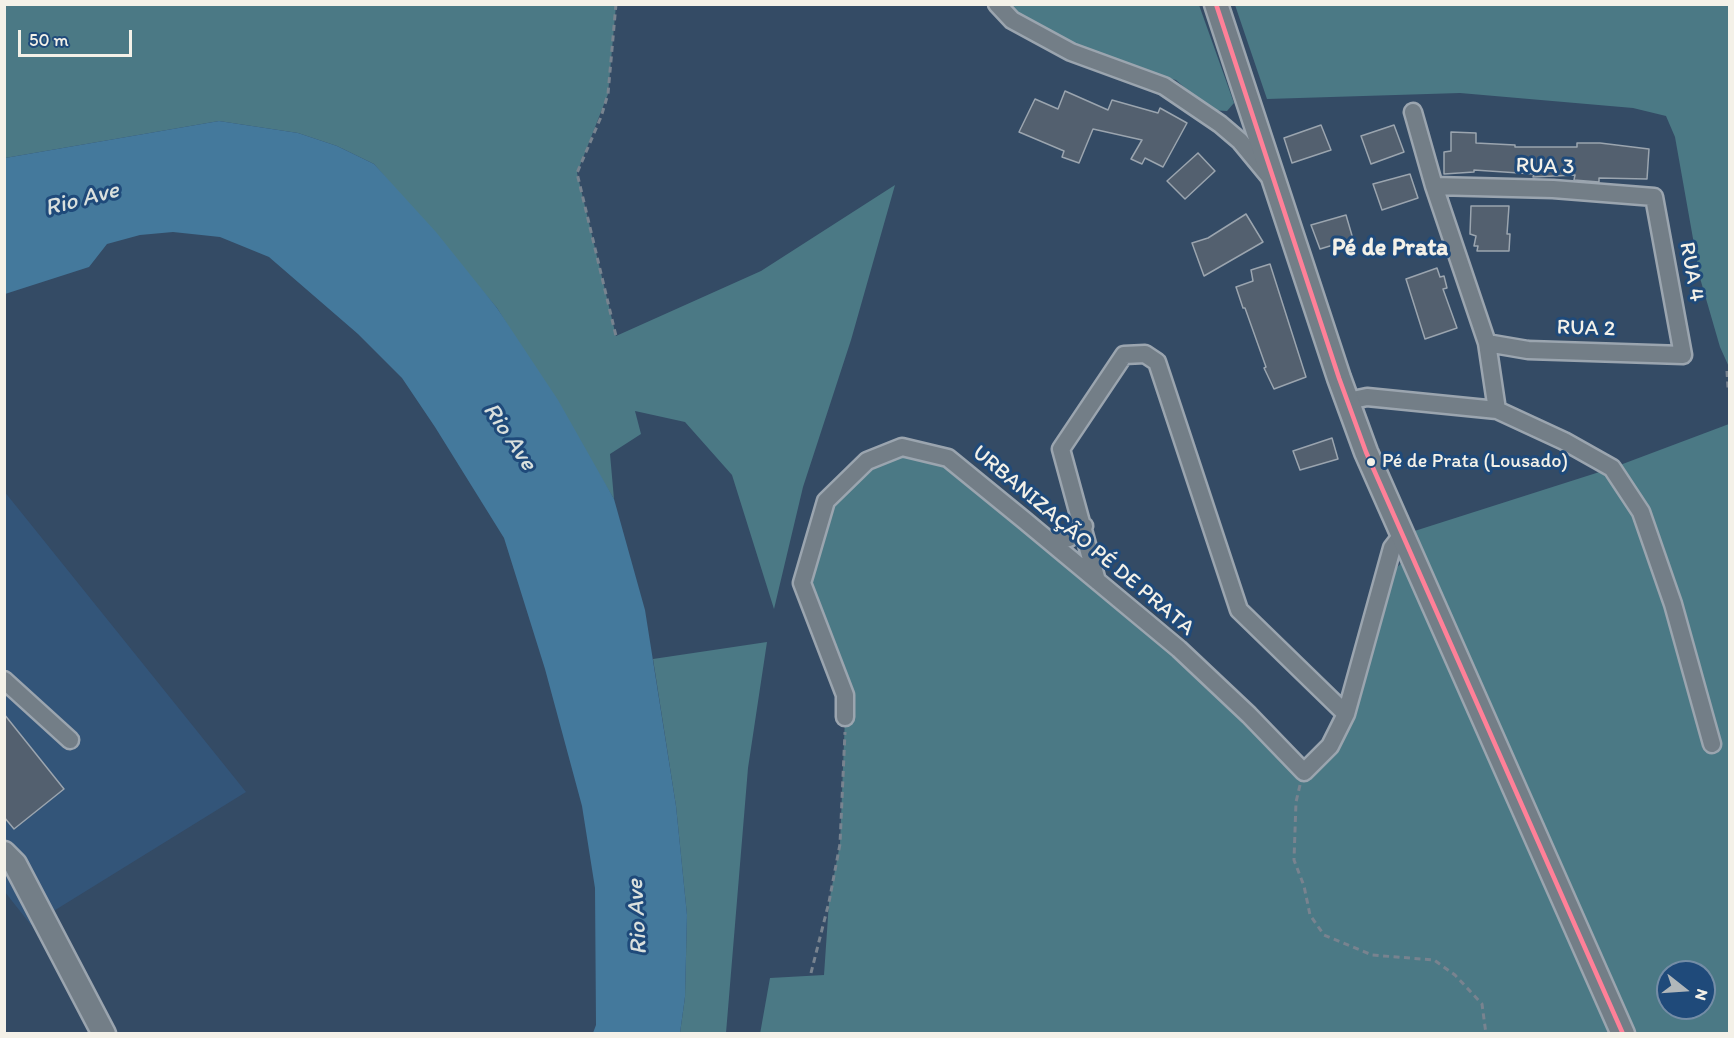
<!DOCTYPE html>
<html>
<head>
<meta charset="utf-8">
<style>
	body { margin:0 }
	#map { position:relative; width:1734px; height:1038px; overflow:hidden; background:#344b65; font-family:Itim,sans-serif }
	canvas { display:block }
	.frame { position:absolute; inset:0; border:6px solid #f4f1e8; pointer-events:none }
	.north { position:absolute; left:1656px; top:960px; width:60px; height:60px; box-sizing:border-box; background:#1f4a7a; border:2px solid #748da6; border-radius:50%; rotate:107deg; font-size:16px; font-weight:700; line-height:24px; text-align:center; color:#f4f1e8 }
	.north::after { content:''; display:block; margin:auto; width:21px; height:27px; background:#b1b7ba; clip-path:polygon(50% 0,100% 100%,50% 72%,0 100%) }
	.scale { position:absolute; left:18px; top:30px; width:114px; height:27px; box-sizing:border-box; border:3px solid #f4f1e8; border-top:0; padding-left:8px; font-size:18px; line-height:21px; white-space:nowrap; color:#f4f1e8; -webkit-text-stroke:4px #1f4a7a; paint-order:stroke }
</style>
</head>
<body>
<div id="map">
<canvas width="1734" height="1038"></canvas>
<div class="frame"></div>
<div class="north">N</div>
<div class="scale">50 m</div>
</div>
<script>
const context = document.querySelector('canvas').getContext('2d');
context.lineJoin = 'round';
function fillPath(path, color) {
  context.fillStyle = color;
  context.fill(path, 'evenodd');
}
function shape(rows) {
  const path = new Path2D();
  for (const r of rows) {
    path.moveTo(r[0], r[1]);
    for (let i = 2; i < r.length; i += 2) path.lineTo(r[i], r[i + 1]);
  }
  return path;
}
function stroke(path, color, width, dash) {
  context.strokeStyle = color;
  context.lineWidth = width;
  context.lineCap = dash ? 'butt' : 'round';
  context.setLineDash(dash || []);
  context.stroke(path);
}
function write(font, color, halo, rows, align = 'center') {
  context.font = font + ' Itim,sans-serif';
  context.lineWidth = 6;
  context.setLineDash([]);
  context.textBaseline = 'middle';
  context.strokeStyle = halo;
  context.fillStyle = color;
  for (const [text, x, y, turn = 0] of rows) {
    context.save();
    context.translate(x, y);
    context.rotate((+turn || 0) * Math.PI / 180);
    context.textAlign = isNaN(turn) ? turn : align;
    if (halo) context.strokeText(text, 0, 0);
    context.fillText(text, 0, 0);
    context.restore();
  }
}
const built = shape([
	[4,491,246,792,31,925,5,892]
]);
const green = shape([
	[5,5,616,5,608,94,577,173,616,336,761,271,895,185,851,340,803,487,774,609,732,475,685,422,635,411,641,434,610,454,614,499,497,308,374,164,337,146,298,133,219,121,5,158],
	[1006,5,1199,5,1234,103,1227,111,1210,110,1176,80,1071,52],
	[1235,5,1729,5,1729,367,1720,347,1700,278,1675,137,1666,116,1633,108,1460,93,1267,99],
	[1729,424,1729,1033,1623,1033,1402,535,1612,468],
	[1668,972,1704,972,1704,1008,1668,1008],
	[902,447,948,458,1024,520,1304,772,1330,746,1383,582,1404,560,1617,1034,760,1034,770,978,824,975,829,902,840,844,845,717,802,583,826,501,867,461],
	[767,642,748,768,726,1033,680,1033,685,997,687,915,676,806,653,659]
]);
const water = shape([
	[219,121,298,133,337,146,374,164,436,232,497,308,558,400,614,499,645,610,676,806,687,915,685,997,680,1033,593,1033,596,1025,595,888,582,806,545,669,504,538,435,427,402,378,358,334,269,257,220,237,173,232,140,235,107,244,89,267,5,294,5,158]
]);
const building = shape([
	[1065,91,1108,110,1112,100,1158,113,1160,108,1187,123,1163,167,1145,158,1142,164,1131,159,1142,140,1093,129,1079,163,1062,157,1064,151,1019,132,1035,99,1058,109,1065,91],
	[1321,125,1331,150,1292,163,1284,138,1321,125],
	[1394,125,1404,152,1371,164,1361,136,1394,125],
	[1451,132,1476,133,1476,143,1515,145,1515,147,1577,147,1577,143,1600,143,1649,149,1647,179,1599,178,1599,182,1574,180,1575,175,1533,177,1534,174,1474,170,1474,172,1444,174,1444,152,1451,151,1451,132],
	[1198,153,1215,171,1185,199,1167,181,1198,153],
	[1410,174,1418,198,1382,210,1373,184,1410,174],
	[1471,206,1509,206,1507,234,1510,234,1509,251,1477,251,1478,246,1474,246,1476,236,1470,234,1471,206],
	[1246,214,1263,242,1204,276,1192,243,1208,238,1246,214],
	[1346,215,1353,239,1320,249,1311,225,1346,215],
	[1270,264,1306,377,1274,389,1264,368,1266,367,1245,308,1243,308,1236,287,1253,281,1251,270,1270,264],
	[1437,268,1440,277,1444,276,1447,288,1443,289,1457,328,1425,339,1406,279,1437,268],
	[1332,438,1338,459,1300,470,1293,451,1332,438],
	[4,714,64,789,14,829,4,817,4,714]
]);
const path = shape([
	[616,4,608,94,601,117,577,173,616,336],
	[1727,371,1728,388,1730,390],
	[1300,785,1296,802,1294,860,1304,886,1310,915,1324,935,1372,955,1434,960,1455,975,1482,1004,1486,1034],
	[811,973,829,902,840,844,845,732]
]);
const street = shape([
	[997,4,1012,20,1071,52,1164,86,1220,124,1240,141,1268,175],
	[1413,112,1434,186,1487,343,1497,410],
	[1434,186,1553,189,1654,197,1683,355,1528,350,1487,343],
	[1348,401,1367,397,1497,410,1564,441,1612,468,1641,512,1673,604,1712,744],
	[1050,541,1069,538,1084,526],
	[1097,581,1061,449,1124,355,1145,354,1157,362,1239,610,1346,714],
	[4,680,70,740],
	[845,717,845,695,802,583,826,501,867,461,902,447,948,458,1024,520,1179,649,1249,715,1304,772,1330,746,1346,714,1392,548,1402,535]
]);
const secondary = shape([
	[1216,4,1339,378,1366,452,1623,1034],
	[4,853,15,864,104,1034]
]);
const bus1 = shape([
	[1216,4,1339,378,1366,452,1623,1034]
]);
const markers = [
	[1371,462,5,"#f4f1e8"]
];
const busNames = [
	["Pé de Prata (Lousado)",1382,462]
];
const streetNames = [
	["RUA 3",1545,167,2],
	["RUA 4",1691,272,80],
	["RUA 2",1586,329,2],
	["URBANIZAÇÃO PÉ DE PRATA",1083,541,40]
];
const waterNames = [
	["Rio Ave",82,200,-15],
	["Rio Ave",509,437,56],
	["Rio Ave",638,917,-93]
];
const neighbourhoodNames = [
	["Pé de Prata",1390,249]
];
fillPath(built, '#335579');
fillPath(green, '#4b7985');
fillPath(water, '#44799c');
fillPath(building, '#53606f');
stroke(building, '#9ba5af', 1.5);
stroke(street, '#9ba5af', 21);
stroke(secondary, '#9ba5af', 27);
stroke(path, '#78838f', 3, [6, 4.5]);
stroke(street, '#737e87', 16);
stroke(secondary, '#737e87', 22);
stroke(bus1, '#ff8098', 4.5);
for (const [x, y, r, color] of markers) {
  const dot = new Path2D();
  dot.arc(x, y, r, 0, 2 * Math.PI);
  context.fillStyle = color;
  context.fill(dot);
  stroke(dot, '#1f4a7a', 2);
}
write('20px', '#f4f1e8', '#1f4a7a', busNames, 'left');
write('22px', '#f4f1e8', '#1f4a7a', streetNames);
write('italic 24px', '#dae0dd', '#1f4a7a', waterNames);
write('bold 24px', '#f4f1e8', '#1f4a7a', neighbourhoodNames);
</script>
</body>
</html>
